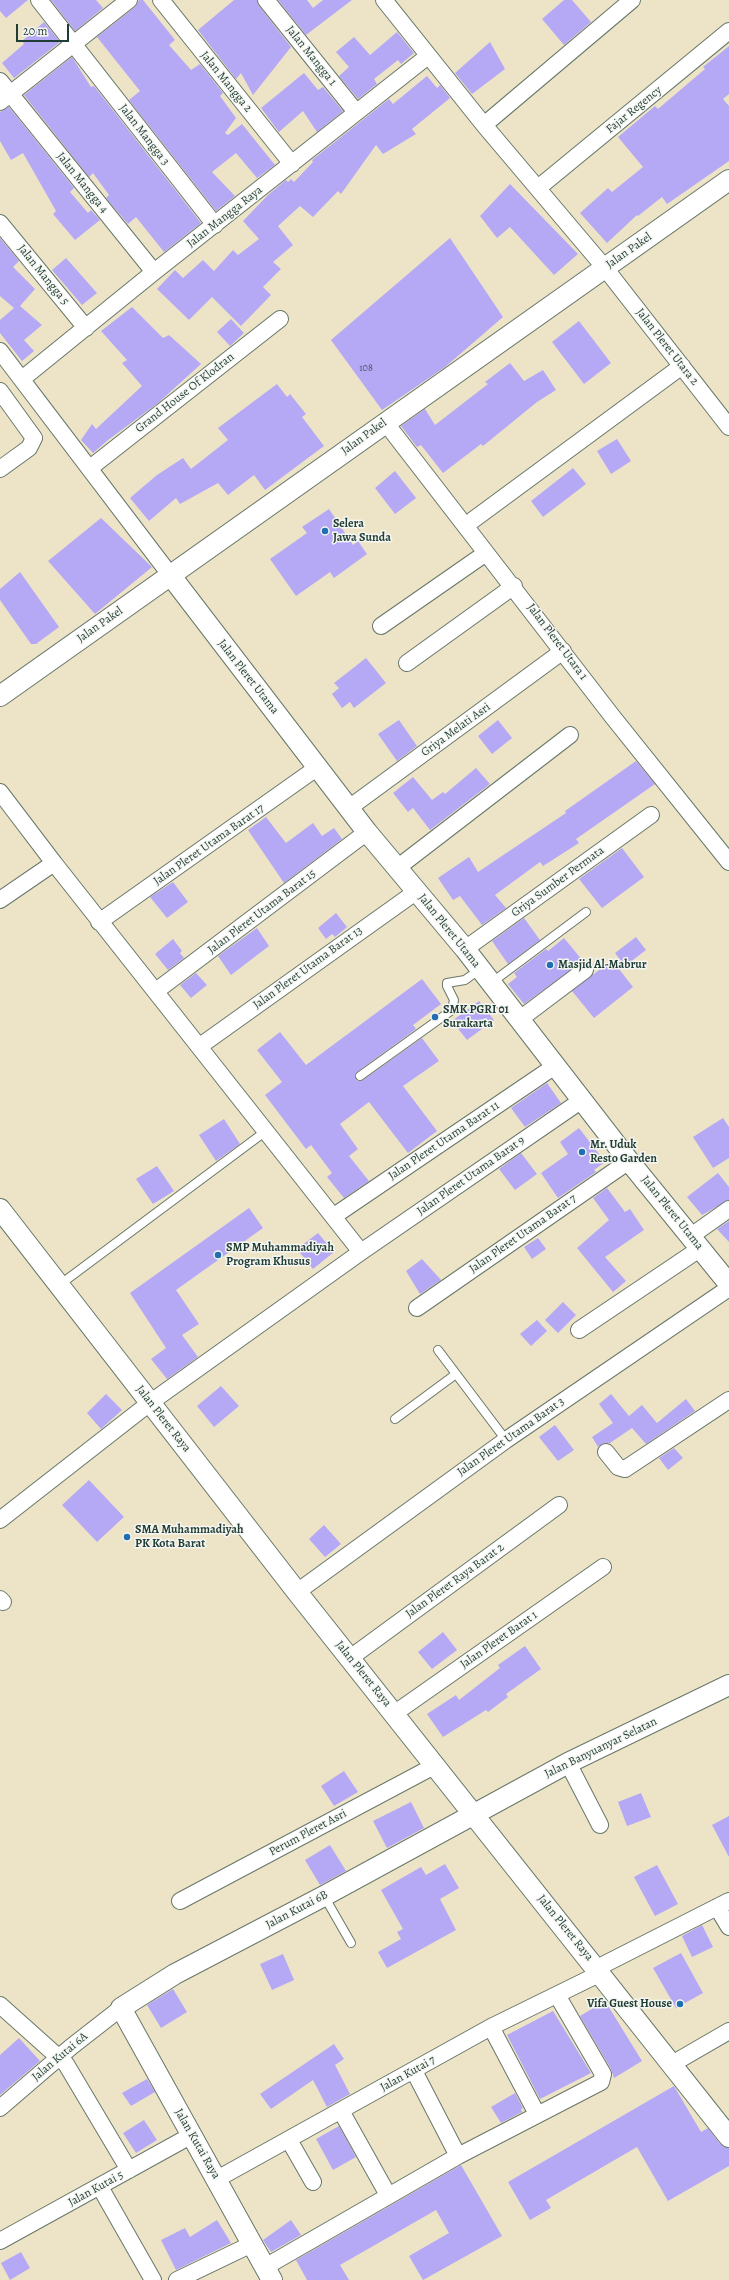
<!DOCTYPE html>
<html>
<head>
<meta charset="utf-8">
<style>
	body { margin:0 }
	#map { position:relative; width:729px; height:2280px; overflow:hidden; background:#ede4c8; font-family:Alegreya,serif }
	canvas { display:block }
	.scale { position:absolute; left:16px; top:24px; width:53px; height:18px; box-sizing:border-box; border:2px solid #1f3d34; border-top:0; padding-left:5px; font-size:12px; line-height:14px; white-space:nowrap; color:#1f3d34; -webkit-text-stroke:3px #f6f6f2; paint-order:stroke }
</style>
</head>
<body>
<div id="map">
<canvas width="729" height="2280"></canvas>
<div class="scale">20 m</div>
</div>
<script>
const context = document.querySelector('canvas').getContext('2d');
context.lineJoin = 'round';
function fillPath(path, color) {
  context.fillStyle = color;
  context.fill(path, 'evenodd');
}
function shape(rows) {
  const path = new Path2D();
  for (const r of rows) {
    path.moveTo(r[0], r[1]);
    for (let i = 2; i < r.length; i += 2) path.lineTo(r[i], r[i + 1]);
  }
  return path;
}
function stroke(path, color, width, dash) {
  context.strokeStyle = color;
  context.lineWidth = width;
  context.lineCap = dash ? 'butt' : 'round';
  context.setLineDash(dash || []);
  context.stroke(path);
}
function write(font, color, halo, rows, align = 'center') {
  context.font = font + ' Alegreya,serif';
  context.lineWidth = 3;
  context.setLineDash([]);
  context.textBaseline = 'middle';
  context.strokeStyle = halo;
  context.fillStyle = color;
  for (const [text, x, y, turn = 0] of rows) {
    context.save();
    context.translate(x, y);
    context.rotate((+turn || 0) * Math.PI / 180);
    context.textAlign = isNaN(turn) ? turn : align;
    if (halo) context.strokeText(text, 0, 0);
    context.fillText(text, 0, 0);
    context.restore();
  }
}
const building = shape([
	[0,0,28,0,6,18,0,11],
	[51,0,96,0,103,8,75,31],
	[139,0,143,0,175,40,169,45,191,70,200,64,223,93,220,96,236,118,225,133,228,135,242,124,275,165,257,178,236,153,212,172,235,196,216,211,129,100,140,91,97,37,135,7],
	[234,0,257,0,259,6,291,47,253,95,241,73,236,79,198,30],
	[278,0,307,0,313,8,323,0,352,0,306,35],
	[564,0,572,0,591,22,564,45,542,19],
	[44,22,60,42,14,78,2,63,24,44,22,41],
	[397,32,414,53,401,64,398,60,374,79,377,84,358,99,339,76,349,67,336,52,354,37,370,55],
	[490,42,505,69,472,94,455,73],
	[729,46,729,94,723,99,729,106,729,161,667,204,662,197,638,216,637,215,607,243,580,213,608,188,612,192,643,167,618,137,655,106,658,109,705,69,703,67],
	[72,57,91,87,94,86,201,223,164,252,136,217,128,224,106,198,109,195,93,173,89,177,24,95],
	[304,73,318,90,323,87,343,111,317,132,303,111,279,132,261,108],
	[427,76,437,88,440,85,450,98,412,129,416,134,383,154,376,145,341,194,338,191,313,217,300,206,278,226,293,245,273,262,281,269,263,287,271,295,241,326,212,297,189,320,157,289,175,270,183,278,203,260,214,271,233,250,238,255,259,239,243,221,268,195,286,180,288,182,291,179,294,182,313,162,312,160,389,99,393,104],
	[9,107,74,188,70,192,88,213,91,210,100,220,75,240,53,214,56,211,23,153,11,160,0,141,0,112],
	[510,184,578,254,554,275,510,227,497,238,480,216],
	[0,238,19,261,13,267,35,289,20,306,42,325,24,340,34,351,22,361,0,333,0,320,14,308,0,296],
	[450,238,503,317,445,367,382,410,331,340],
	[66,258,97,293,82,305,52,270],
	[132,307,163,338,169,335,201,364,158,403,108,440,93,453,81,440,92,424,96,429,142,386,122,363,127,360,101,331],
	[231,319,244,333,230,346,217,332],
	[579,321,611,363,584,384,552,342],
	[510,363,524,381,543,370,556,390,537,402,483,446,481,444,443,473,421,445,417,447,401,426,425,409,435,425,488,384,485,382],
	[277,384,287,397,290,394,306,414,302,417,324,446,265,490,254,475,228,495,218,483,180,504,176,498,149,521,130,498,157,475,183,458,191,469,228,440,218,428],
	[617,439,631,461,611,474,597,451],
	[573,468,586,484,543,517,531,501],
	[395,471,416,498,395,514,375,488],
	[329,509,353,545,358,541,367,554,334,578,330,572,296,596,270,559,307,533,302,527],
	[101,518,152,567,95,614,48,561],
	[20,572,59,627,36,644,31,644,0,600,0,589],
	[366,658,386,683,354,708,350,702,342,708,332,694,339,688,334,683],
	[399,720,417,746,397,761,378,734],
	[498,720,512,738,492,754,478,736],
	[636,761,655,784,576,839,579,843,543,866,540,862,495,895,506,908,482,925,460,896,453,900,438,878,469,857,478,872,566,813,565,811],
	[476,768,490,784,430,830,413,808,408,812,393,793,413,777,432,800,443,792,445,794],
	[266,817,286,843,313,823,322,836,334,828,342,839,284,883,248,830],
	[622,848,644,877,602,908,579,879],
	[173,882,188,902,167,918,150,897],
	[336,913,347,927,335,937,332,934,326,939,318,928],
	[524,918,540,940,508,964,492,941],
	[257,928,269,946,231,975,218,956],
	[636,937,646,950,625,966,615,953],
	[564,938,583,961,524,1004,508,984,517,977,514,973,546,949,548,951],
	[173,939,182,951,180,953,184,958,168,970,155,954],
	[612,960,633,987,594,1018,572,991],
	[196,973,207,985,191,998,180,985],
	[422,979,441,1004,413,1025,416,1029,357,1072,355,1076,357,1081,363,1080,422,1038,439,1061,403,1086,437,1131,408,1153,369,1102,340,1124,358,1149,349,1156,369,1181,344,1198,327,1177,332,1173,311,1145,306,1149,265,1095,282,1082,257,1050,280,1032,306,1065],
	[479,1001,494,1020,467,1040,452,1021],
	[547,1083,561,1103,525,1127,511,1108],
	[723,1118,729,1127,729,1158,713,1168,693,1137],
	[224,1119,240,1144,216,1161,199,1135],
	[579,1128,605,1162,594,1170,596,1172,558,1198,541,1173,568,1154,560,1142],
	[521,1153,537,1174,515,1190,499,1169],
	[157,1166,174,1191,153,1204,136,1179],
	[718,1173,729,1187,729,1200,702,1215,687,1197],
	[607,1188,625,1212,630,1209,644,1230,605,1257,626,1281,613,1292,577,1248,609,1220,593,1198],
	[249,1208,263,1228,176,1290,199,1324,182,1335,198,1357,167,1379,151,1359,166,1348,130,1293],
	[729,1221,729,1242,717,1229],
	[318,1233,334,1252,313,1269,297,1249],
	[538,1238,546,1249,532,1259,524,1247],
	[422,1259,441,1280,420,1294,406,1271],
	[563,1302,576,1315,558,1333,545,1320],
	[537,1320,547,1331,531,1346,520,1334],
	[221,1386,239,1406,214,1427,197,1406],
	[106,1394,122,1410,101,1429,87,1413],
	[611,1394,629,1416,642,1405,657,1423,686,1399,695,1411,646,1444,632,1428,610,1443,604,1443,598,1447,592,1437,613,1423,599,1404],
	[555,1425,574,1450,558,1461,539,1437],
	[674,1448,683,1458,668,1470,659,1458],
	[89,1480,124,1517,97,1542,62,1505],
	[324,1525,341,1544,325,1557,309,1539],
	[443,1632,457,1650,432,1669,418,1652],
	[525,1646,541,1669,506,1694,508,1697,488,1712,486,1710,443,1737,427,1714,456,1695,459,1700,500,1668,498,1665],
	[344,1771,358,1792,334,1806,321,1786],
	[641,1793,651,1817,627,1826,618,1802],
	[411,1802,424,1828,387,1848,373,1821],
	[729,1816,729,1857,712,1825],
	[330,1845,346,1871,320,1885,305,1860],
	[445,1864,459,1888,440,1899,456,1930,387,1968,378,1952,401,1939,397,1932,403,1929,381,1890,421,1867,426,1875],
	[657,1865,678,1904,655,1916,634,1877],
	[702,1925,713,1947,692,1957,682,1936],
	[681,1953,703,1993,676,2008,653,1968],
	[283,1954,294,1980,272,1990,260,1964],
	[173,1989,187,2012,161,2028,147,2005],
	[605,2001,642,2061,614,2078,611,2069,580,2016],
	[553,2011,591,2073,540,2099,507,2035],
	[19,2038,40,2061,0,2095,0,2055],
	[334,2044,344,2059,335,2065,350,2094,327,2107,313,2080,271,2109,260,2094],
	[147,2079,155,2092,131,2106,122,2093],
	[674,2086,701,2132,708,2128,720,2144,729,2148,729,2166,668,2201,637,2147,546,2200,551,2208,530,2220,508,2182],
	[515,2093,523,2108,521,2109,522,2112,501,2123,491,2107],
	[144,2120,157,2140,136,2153,123,2133],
	[339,2126,356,2157,333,2170,316,2139],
	[461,2165,502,2236,423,2280,409,2256,449,2233,436,2210,340,2265,349,2280,307,2280,296,2260],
	[217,2220,231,2243,176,2270,161,2240,185,2228,190,2237],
	[291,2220,301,2235,271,2252,263,2240],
	[21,2252,30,2268,10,2280,1,2263]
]);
const service = shape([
	[491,983,586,912],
	[360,1076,452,1010,454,1000,447,986,447,983,465,980,480,969],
	[58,1286,266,1131],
	[438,1350,506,1440],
	[395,1419,456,1374],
	[324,1896,351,1943]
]);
const minor = shape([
	[39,0,215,225],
	[161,0,292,164],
	[266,0,356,112],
	[384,0,484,125,605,268,729,427],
	[0,81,154,272],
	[0,102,129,0],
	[484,125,632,0],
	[538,188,729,31],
	[0,223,86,328],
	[0,351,171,576],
	[22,379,154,272,428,56],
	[0,391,34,438,29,448,0,469],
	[385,422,612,716,729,862],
	[90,468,280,319],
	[473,520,682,366],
	[381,626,486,553],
	[407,663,514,586],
	[0,792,54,863],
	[349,808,563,651],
	[397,868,570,735],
	[0,900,54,863,361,1252],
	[99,922,318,767],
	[465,949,651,815],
	[156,991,367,832],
	[520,1019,585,970],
	[200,1046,417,891],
	[334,1216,555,1066],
	[691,1236,729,1209],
	[417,1308,629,1161],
	[579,1330,701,1248],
	[606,1452,618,1467,625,1469,729,1400],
	[0,1520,151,1402,361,1252,582,1100],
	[297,1592,506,1440,729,1288],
	[0,1599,3,1602],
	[350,1658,559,1505],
	[395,1713,603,1567],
	[568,1763,600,1825],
	[180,1901,436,1765],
	[717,1907,729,1927],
	[597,1968,729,1901],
	[0,2005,66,2064,129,2170],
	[491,2027,537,2114],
	[672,2064,729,2031],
	[414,2071,458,2156],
	[0,2108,71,2047,121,2008],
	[341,2111,388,2195],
	[289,2140,313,2182],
	[217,2179,491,2027,601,1973],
	[100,2187,153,2280],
	[0,2241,192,2135],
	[265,2267,458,2156,601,2082,603,2074,557,1995],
	[177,2280,252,2244]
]);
const tertiary = shape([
	[171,576,367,832,465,949,629,1161,729,1284],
	[0,696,729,180],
	[0,1209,297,1592,729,2137],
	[272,2280,121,2008,175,1974,324,1896,568,1763,729,1685]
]);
const markers = [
	[325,531,4,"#1f6fb2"],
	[550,965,4,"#1f6fb2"],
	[435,1017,4,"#1f6fb2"],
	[582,1152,4,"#1f6fb2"],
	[218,1255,4,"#1f6fb2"],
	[127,1537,4,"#1f6fb2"],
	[680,2004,4,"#1f6fb2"]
];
const numberNames = [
	["108",366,369]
];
const streetNames = [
	["Jalan Mangga 1",311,56,51],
	["Jalan Mangga 2",226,82,51],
	["Fajar Regency",634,110,-39],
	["Jalan Mangga 3",144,135,52],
	["Jalan Mangga 4",82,183,51],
	["Jalan Mangga Raya",225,217,-38],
	["Jalan Pakel",629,251,-35],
	["Jalan Mangga 5",43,275,51],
	["Jalan Pleret Utara 2",667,347,52],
	["Grand House Of Klodran",185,393,-38],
	["Jalan Pakel",364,437,-36],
	["Jalan Pakel",100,625,-35],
	["Jalan Pleret Utara 1",557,642,53],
	["Jalan Pleret Utama",248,677,52],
	["Griya Melati Asri",456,730,-36],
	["Jalan Pleret Utama Barat 17",209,845,-35],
	["Griya Sumber Permata",558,882,-36],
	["Jalan Pleret Utama Barat 15",262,912,-37],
	["Jalan Pleret Utama",449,931,51],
	["Jalan Pleret Utama Barat 13",308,968,-36],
	["Jalan Pleret Utama Barat 11",444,1141,-34],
	["Jalan Pleret Utama Barat 9",471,1176,-35],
	["Jalan Pleret Utama",672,1213,51],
	["Jalan Pleret Utama Barat 7",523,1234,-35],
	["Jalan Pleret Raya",163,1419,52],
	["Jalan Pleret Utama Barat 3",511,1437,-35],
	["Jalan Pleret Raya Barat 2",455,1581,-36],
	["Jalan Pleret Barat 1",499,1640,-35],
	["Jalan Pleret Raya",363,1674,51],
	["Jalan Banyuanyar Selatan",601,1748,-26],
	["Perum Pleret Asri",308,1833,-28],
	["Jalan Kutai 6B",297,1910,-28],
	["Jalan Pleret Raya",565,1928,51],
	["Jalan Kutai 6A",60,2057,-40],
	["Jalan Kutai 7",408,2074,-29],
	["Jalan Kutai Raya",197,2144,60],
	["Jalan Kutai 5",96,2189,-29]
];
const poiNames = [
	["Selera",333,524],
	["Jawa Sunda",333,538],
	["Masjid Al-Mabrur",558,965],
	["SMK PGRI 01",443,1010],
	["Surakarta",443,1024],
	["Mr. Uduk",590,1145],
	["Resto Garden",590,1159],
	["SMP Muhammadiyah",226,1248],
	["Program Khusus",226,1262],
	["SMA Muhammadiyah",135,1530],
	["PK Kota Barat",135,1544],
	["Vifa Guest House",672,2004,"right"]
];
fillPath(building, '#b5a8f5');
stroke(service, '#677768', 10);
stroke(minor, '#677768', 18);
stroke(tertiary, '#677768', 22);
stroke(service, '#fff', 8);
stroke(minor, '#fff', 16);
stroke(tertiary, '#fff', 20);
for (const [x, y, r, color] of markers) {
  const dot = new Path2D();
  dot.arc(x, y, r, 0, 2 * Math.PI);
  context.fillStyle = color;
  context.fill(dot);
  stroke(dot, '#f6f6f2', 1.5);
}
write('10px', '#445864', null, numberNames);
write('12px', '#1f3d34', '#f6f6f2', streetNames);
write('bold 12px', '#1f3d34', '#f6f6f2', poiNames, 'left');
</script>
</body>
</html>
